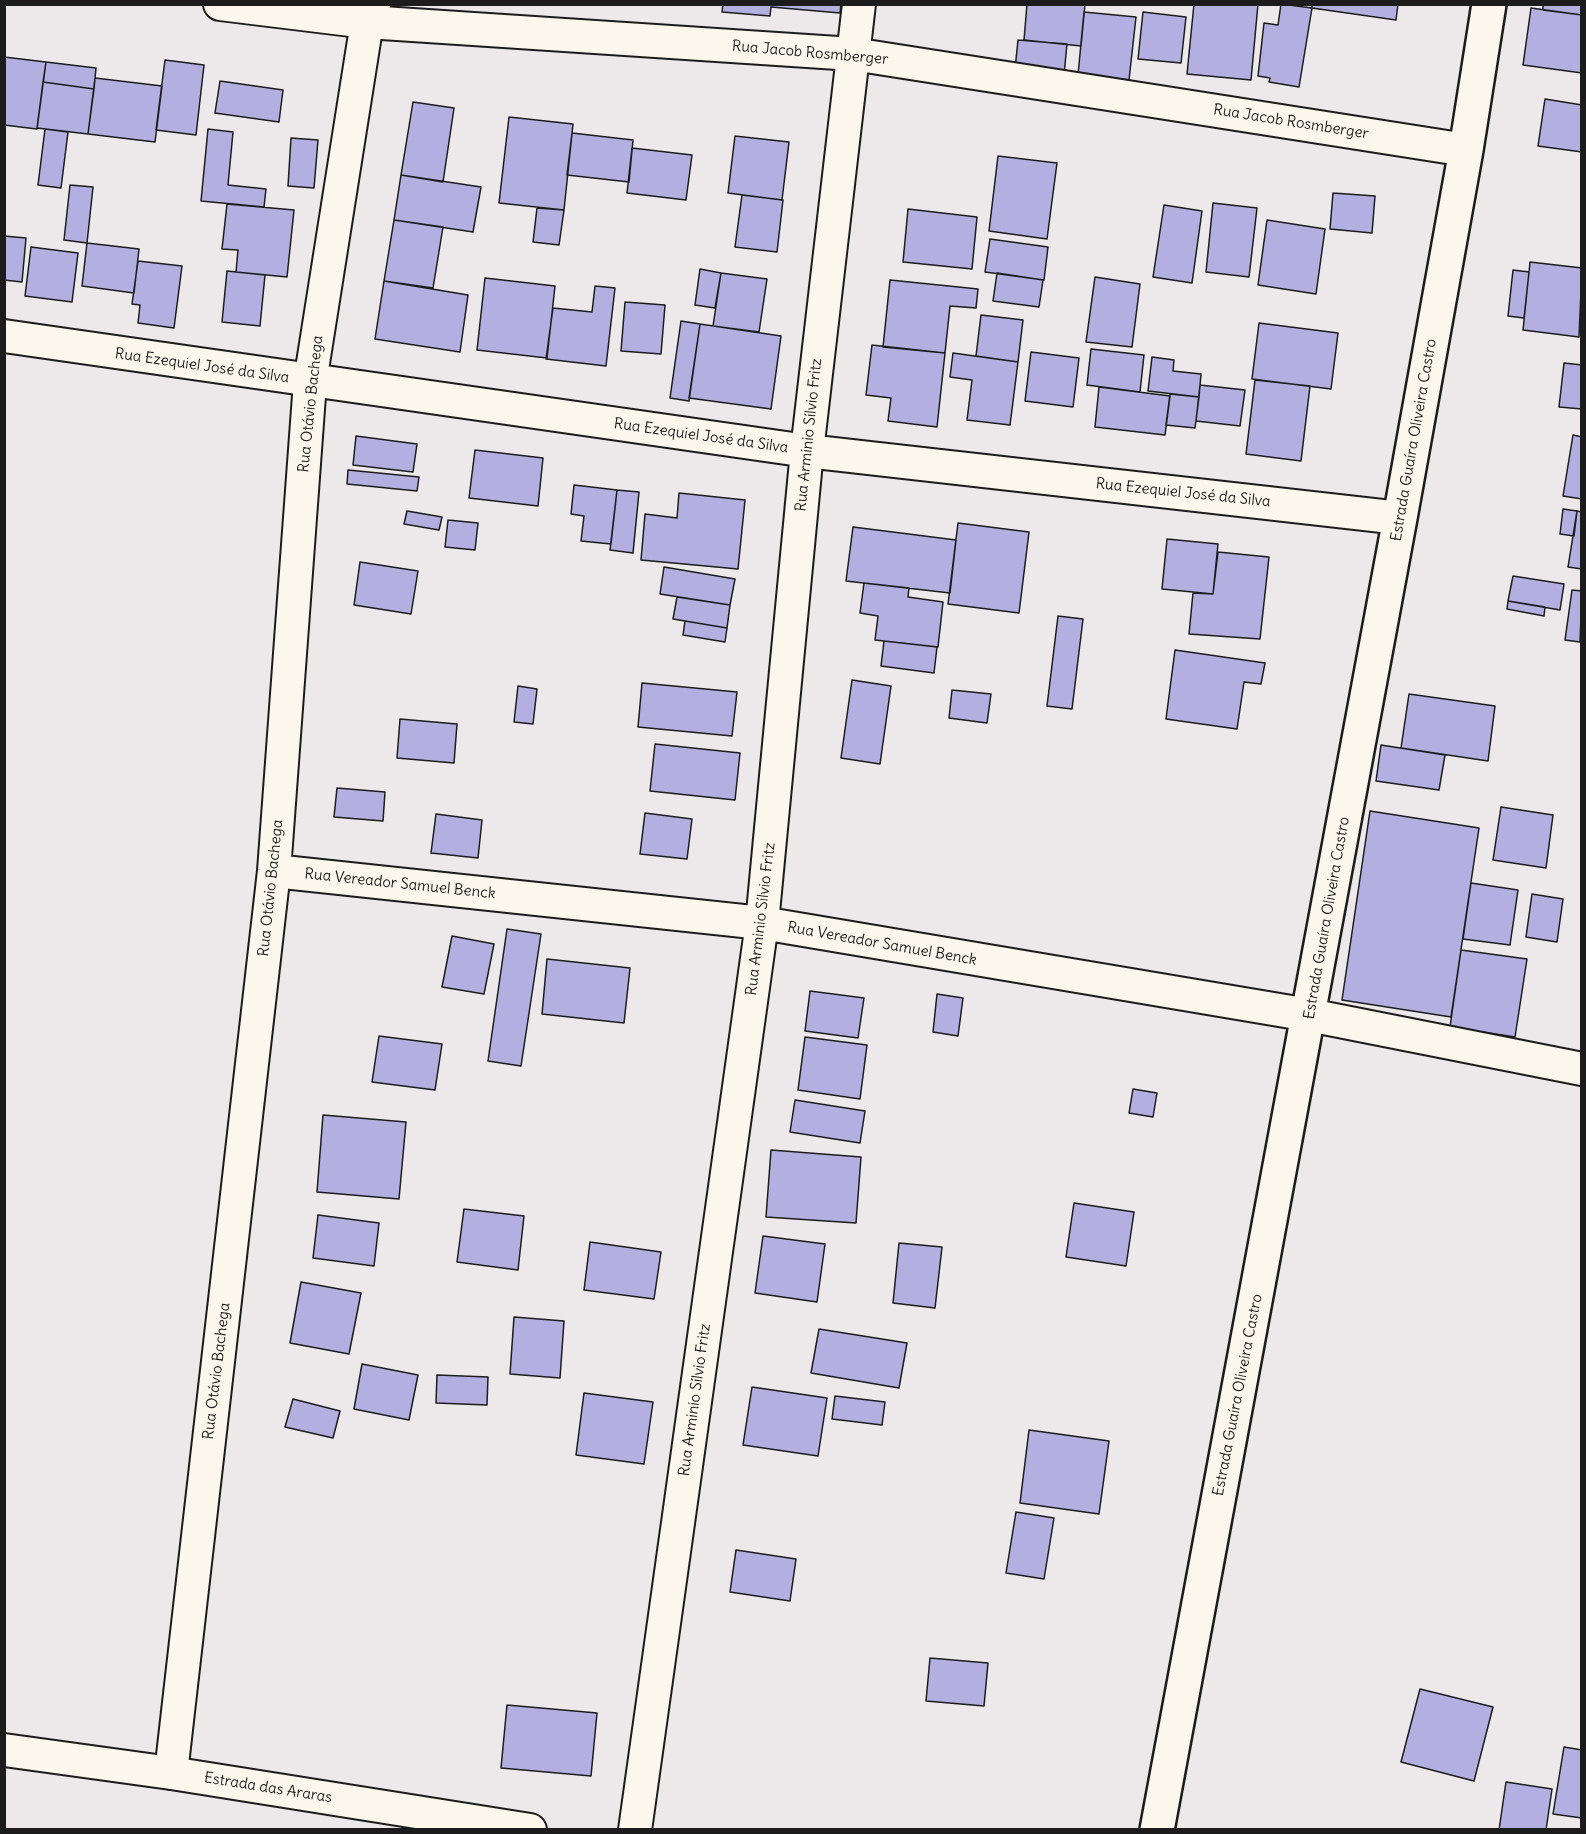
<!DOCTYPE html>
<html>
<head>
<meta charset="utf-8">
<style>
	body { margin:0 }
	#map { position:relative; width:1586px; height:1834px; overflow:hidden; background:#ede9ea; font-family:Delius,sans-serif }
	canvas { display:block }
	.frame { position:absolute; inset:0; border:6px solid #1c1c1c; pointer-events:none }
</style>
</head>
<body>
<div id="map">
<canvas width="1586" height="1834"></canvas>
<div class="frame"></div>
</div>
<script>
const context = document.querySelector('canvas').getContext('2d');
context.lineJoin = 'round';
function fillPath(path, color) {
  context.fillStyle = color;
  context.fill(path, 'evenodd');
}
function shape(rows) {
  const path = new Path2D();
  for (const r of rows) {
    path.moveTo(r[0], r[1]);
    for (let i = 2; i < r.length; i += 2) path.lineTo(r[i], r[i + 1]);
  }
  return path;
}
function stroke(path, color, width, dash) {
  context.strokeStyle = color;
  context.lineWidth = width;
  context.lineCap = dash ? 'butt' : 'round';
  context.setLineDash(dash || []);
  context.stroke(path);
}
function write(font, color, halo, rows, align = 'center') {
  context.font = font + ' Delius,sans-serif';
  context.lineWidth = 6;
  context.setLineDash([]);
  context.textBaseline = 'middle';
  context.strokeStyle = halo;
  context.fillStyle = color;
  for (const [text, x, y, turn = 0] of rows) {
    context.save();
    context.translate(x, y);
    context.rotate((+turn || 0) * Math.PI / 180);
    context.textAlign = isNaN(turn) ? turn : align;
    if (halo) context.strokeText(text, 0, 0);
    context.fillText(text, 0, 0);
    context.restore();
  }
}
const building = shape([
	[723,4,841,4,840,13,771,7,770,16,722,12,723,4],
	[1027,4,1085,4,1081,46,1024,40,1027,4],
	[1194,4,1258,4,1251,80,1187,74,1194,4],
	[1281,4,1312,8,1299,87,1269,82,1270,78,1258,76,1264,23,1278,25,1281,4],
	[1312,4,1398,4,1396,20,1312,8,1312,4],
	[1543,4,1582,4,1582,15,1543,10,1543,4],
	[1531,8,1582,15,1582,73,1523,65,1531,8],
	[1084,12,1136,17,1129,80,1078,75,1084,12],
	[1143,12,1186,17,1181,63,1138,59,1143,12],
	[1018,40,1067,44,1064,75,1015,69,1018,40],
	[4,57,46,62,37,129,4,125,4,57],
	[165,60,204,65,196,135,156,130,165,60],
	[46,62,96,68,94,89,43,82,46,62],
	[95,78,162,86,155,142,88,134,95,78],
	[220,81,283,90,279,122,215,113,220,81],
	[43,82,94,89,88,134,37,128,43,82],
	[1545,99,1582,105,1582,152,1538,146,1545,99],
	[413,102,454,108,443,182,401,175,413,102],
	[509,117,573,124,564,210,499,203,509,117],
	[45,129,68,132,61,188,38,185,45,129],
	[208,129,233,132,228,185,266,189,264,207,201,201,208,129],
	[572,133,633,140,629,182,567,175,572,133],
	[735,136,789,142,782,200,728,193,735,136],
	[291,138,318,140,314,188,288,186,291,138],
	[632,148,692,155,686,200,627,193,632,148],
	[998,156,1057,163,1047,239,989,231,998,156],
	[401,175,481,187,473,232,394,220,401,175],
	[70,185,93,187,87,243,64,240,70,185],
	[1333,193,1375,196,1372,233,1330,229,1333,193],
	[742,195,783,200,777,252,735,247,742,195],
	[1213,203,1257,208,1249,277,1206,272,1213,203],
	[227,204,294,210,287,277,236,272,238,250,222,249,227,204],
	[1164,205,1202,211,1192,283,1153,277,1164,205],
	[537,208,564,210,559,245,533,242,537,208],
	[908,209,977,217,972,269,903,262,908,209],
	[394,220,443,227,433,288,384,281,394,220],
	[1267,220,1325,229,1316,294,1258,285,1267,220],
	[4,236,26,238,22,282,4,280,4,236],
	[990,239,1048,247,1044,280,985,272,990,239],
	[87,243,139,249,134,293,82,286,87,243],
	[31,247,78,253,72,302,25,296,31,247],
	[138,261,182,266,174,328,138,323,140,305,132,304,138,261],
	[1530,262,1582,268,1579,337,1523,330,1530,262],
	[700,269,721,273,715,308,695,305,700,269],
	[1513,270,1529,272,1524,318,1508,316,1513,270],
	[227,271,265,275,260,326,222,322,227,271],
	[721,273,767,279,759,332,713,326,721,273],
	[997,273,1043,280,1039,307,993,301,997,273],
	[1095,277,1140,284,1132,347,1086,342,1095,277],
	[485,278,555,286,547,358,477,350,485,278],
	[890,280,978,289,976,308,950,306,945,353,883,347,890,280],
	[384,281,468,295,460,352,375,339,384,281],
	[595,286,615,288,606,366,546,359,553,308,592,312,595,286],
	[625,302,665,305,661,354,621,351,625,302],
	[981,315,1023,320,1018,362,976,356,981,315],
	[681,321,700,324,689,401,670,398,681,321],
	[1259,323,1338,333,1331,389,1252,379,1259,323],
	[700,324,781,336,771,409,689,398,700,324],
	[872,345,945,353,937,427,888,421,891,398,866,395,872,345],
	[1091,349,1144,355,1140,392,1087,385,1091,349],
	[1031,352,1079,358,1073,407,1025,401,1031,352],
	[953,353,1018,362,1010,425,967,420,972,380,950,377,953,353],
	[1152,357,1174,360,1173,371,1201,374,1199,397,1148,391,1152,357],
	[1564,363,1582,365,1582,409,1559,407,1564,363],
	[1255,380,1310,386,1301,461,1246,454,1255,380],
	[1200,385,1245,390,1240,426,1196,421,1200,385],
	[1099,387,1170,396,1165,435,1095,427,1099,387],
	[1170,394,1199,397,1195,428,1166,425,1170,394],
	[1573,435,1582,437,1582,499,1563,496,1573,435],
	[356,436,417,444,413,472,353,465,356,436],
	[475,450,543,458,538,506,469,498,475,450],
	[348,470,419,477,417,491,347,484,348,470],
	[574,485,617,490,611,544,581,541,584,516,571,514,574,485],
	[617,490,639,492,633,553,610,550,617,490],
	[679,493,745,500,738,569,641,560,645,514,677,518,679,493],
	[1563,509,1577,511,1574,536,1560,534,1563,509],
	[407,511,442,517,439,530,404,524,407,511],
	[1577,511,1582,512,1582,569,1568,567,1577,511],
	[448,520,478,523,475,550,445,547,448,520],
	[958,523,1029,532,1019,613,948,604,958,523],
	[853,527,956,540,950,593,846,581,853,527],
	[1167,539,1218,544,1213,594,1162,589,1167,539],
	[1218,552,1269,557,1260,639,1189,634,1193,593,1213,594,1218,552],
	[360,562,418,571,411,614,354,605,360,562],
	[664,567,735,579,730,605,660,594,664,567],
	[1513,576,1564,584,1560,610,1508,601,1513,576],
	[864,583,909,588,908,597,943,602,938,647,875,640,878,616,860,613,864,583],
	[1572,590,1582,591,1580,642,1565,640,1572,590],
	[677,597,730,605,727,628,673,619,677,597],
	[1508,601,1545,607,1544,616,1507,609,1508,601],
	[1058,616,1083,619,1072,709,1047,706,1058,616],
	[685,621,727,628,725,642,683,635,685,621],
	[884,641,937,647,934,673,881,666,884,641],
	[1175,650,1265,663,1261,684,1244,682,1237,729,1166,719,1175,650],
	[852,680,891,686,880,764,841,758,852,680],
	[642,683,737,692,732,736,638,727,642,683],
	[518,686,537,689,533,724,514,722,518,686],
	[952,690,991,694,987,723,949,718,952,690],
	[1409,694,1495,706,1488,761,1401,748,1409,694],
	[400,719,457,724,454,763,397,758,400,719],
	[655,744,740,753,735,800,650,791,655,744],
	[1381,745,1445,755,1439,790,1376,781,1381,745],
	[337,788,385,792,383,821,334,817,337,788],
	[1501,807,1553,815,1546,868,1493,860,1501,807],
	[1370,811,1479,828,1451,1017,1342,1000,1370,811],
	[645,813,692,819,687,859,640,854,645,813],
	[436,814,482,820,478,858,431,853,436,814],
	[1471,883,1518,890,1510,945,1463,939,1471,883],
	[1532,894,1563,899,1557,942,1526,937,1532,894],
	[507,929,541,934,521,1066,488,1061,507,929],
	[452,936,494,944,484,994,442,987,452,936],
	[1461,950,1527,959,1515,1037,1450,1027,1461,950],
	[547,959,630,968,624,1023,542,1014,547,959],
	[810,991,864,998,858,1038,805,1031,810,991],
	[937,994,963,998,958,1036,933,1032,937,994],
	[379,1036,442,1044,435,1090,372,1082,379,1036],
	[805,1037,867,1045,860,1099,798,1090,805,1037],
	[1133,1089,1157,1093,1153,1117,1129,1113,1133,1089],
	[795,1100,865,1111,860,1143,790,1132,795,1100],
	[323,1115,406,1122,399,1199,317,1192,323,1115],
	[771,1150,861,1157,856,1223,766,1217,771,1150],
	[1074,1203,1134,1212,1126,1266,1066,1257,1074,1203],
	[464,1209,524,1216,518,1270,457,1262,464,1209],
	[318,1215,379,1223,374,1266,313,1258,318,1215],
	[763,1236,825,1244,817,1302,755,1293,763,1236],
	[590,1242,661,1252,654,1299,584,1290,590,1242],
	[899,1243,942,1247,935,1308,893,1303,899,1243],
	[301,1282,361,1293,349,1354,290,1343,301,1282],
	[514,1317,564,1321,560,1378,510,1374,514,1317],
	[819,1329,907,1343,899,1388,811,1373,819,1329],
	[362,1364,418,1375,409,1420,354,1409,362,1364],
	[437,1375,488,1377,487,1405,436,1403,437,1375],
	[752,1387,827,1398,818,1456,743,1445,752,1387],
	[584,1393,653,1402,644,1464,576,1455,584,1393],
	[835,1396,885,1402,882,1425,832,1419,835,1396],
	[293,1399,340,1411,333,1438,285,1427,293,1399],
	[1029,1430,1109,1441,1099,1514,1020,1503,1029,1430],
	[1016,1512,1054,1518,1044,1579,1006,1573,1016,1512],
	[736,1550,796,1559,790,1601,730,1592,736,1550],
	[930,1658,988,1663,984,1706,926,1701,930,1658],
	[1420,1689,1493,1707,1474,1781,1401,1762,1420,1689],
	[507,1705,597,1713,591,1776,501,1768,507,1705],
	[1564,1747,1582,1750,1582,1818,1553,1814,1564,1747],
	[1506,1782,1552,1789,1546,1830,1499,1830,1506,1782]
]);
const street = shape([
	[220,4,367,22,853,54,1466,150],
	[4,336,807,451,1400,518],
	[274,871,762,923,1309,1015,1582,1069],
	[4,1750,171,1773,530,1830],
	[171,1773,274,871,310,382,367,22,374,4],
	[635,1830,762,923,807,451,859,4]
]);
const secondary = shape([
	[1157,1830,1400,518,1466,150,1489,4]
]);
const streetNames = [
	["Rua Jacob Rosmberger",810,53,5],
	["Rua Jacob Rosmberger",1291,122,9],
	["Rua Ezequiel José da Silva",202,366,8],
	["Rua Otávio Bachega",311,404,-84],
	["Rua Arminio Sílvio Fritz",809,435,-84],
	["Rua Ezequiel José da Silva",701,436,8],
	["Estrada Guaíra Oliveira Castro",1414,440,-80],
	["Rua Ezequiel José da Silva",1183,493,6],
	["Rua Vereador Samuel Benck",400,884,6],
	["Rua Otávio Bachega",271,888,-84],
	["Estrada Guaíra Oliveira Castro",1327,918,-80],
	["Rua Arminio Sílvio Fritz",761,919,-83],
	["Rua Vereador Samuel Benck",882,944,10],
	["Rua Otávio Bachega",217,1371,-83],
	["Estrada Guaíra Oliveira Castro",1238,1395,-79],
	["Rua Arminio Sílvio Fritz",695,1400,-82],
	["Estrada das Araras",268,1788,9]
];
fillPath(building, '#b3afe1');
stroke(building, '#1c1c1c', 1.5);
stroke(street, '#1c1c1c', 36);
stroke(secondary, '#1c1c1c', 38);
stroke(street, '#fbf7ec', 32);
stroke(secondary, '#fbf7ec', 33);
write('15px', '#1c1c1c', '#fbf7ec', streetNames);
</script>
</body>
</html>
